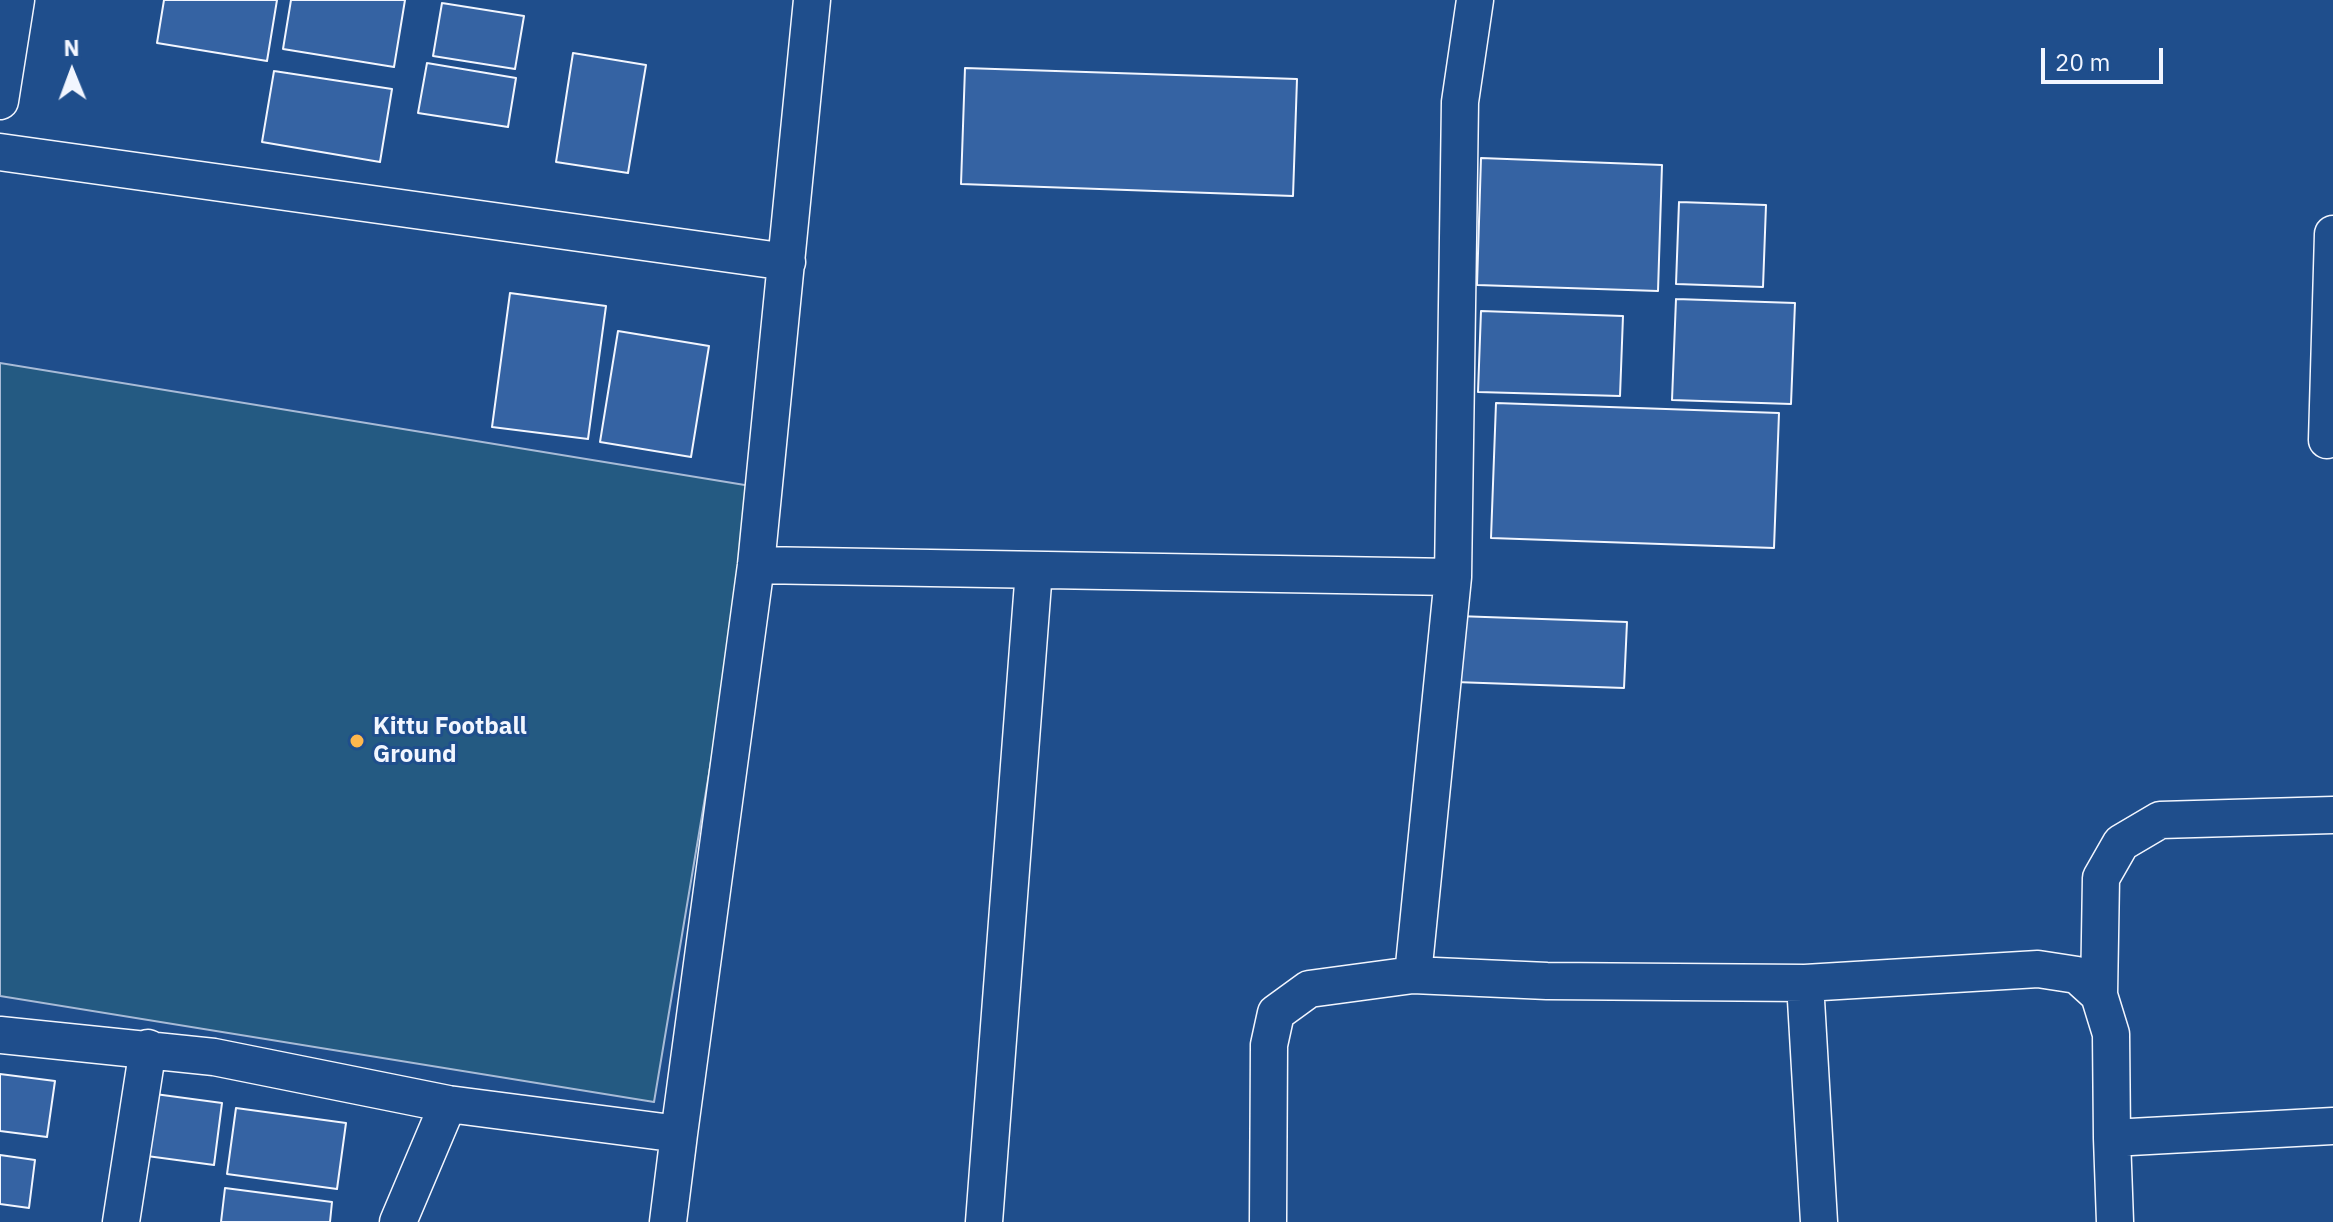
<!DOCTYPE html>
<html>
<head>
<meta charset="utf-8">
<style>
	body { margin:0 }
	#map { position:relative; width:2333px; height:1222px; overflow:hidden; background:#1f4e8c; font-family:"IBM Plex Sans",sans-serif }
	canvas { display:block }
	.north { position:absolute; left:32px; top:32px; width:80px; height:80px; -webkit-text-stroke:6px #1f4e8c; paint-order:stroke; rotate:359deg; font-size:22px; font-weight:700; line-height:32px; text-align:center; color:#f2f6ff }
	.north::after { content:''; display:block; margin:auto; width:28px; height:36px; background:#f2f6ff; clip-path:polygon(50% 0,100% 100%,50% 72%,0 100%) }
	.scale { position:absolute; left:2041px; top:48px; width:122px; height:36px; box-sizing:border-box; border:4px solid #f2f6ff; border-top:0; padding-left:10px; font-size:24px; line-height:28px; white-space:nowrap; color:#f2f6ff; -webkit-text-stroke:6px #1f4e8c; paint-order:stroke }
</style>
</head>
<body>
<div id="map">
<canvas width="2333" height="1222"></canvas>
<div class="north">N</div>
<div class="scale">20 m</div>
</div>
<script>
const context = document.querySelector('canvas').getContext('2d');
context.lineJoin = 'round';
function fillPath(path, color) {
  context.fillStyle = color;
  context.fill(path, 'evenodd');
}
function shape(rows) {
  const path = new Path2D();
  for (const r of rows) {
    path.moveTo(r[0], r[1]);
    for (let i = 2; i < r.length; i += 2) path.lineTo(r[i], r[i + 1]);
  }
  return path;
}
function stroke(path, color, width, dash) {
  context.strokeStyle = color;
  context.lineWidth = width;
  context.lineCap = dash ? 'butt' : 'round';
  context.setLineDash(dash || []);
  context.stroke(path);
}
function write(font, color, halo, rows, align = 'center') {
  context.font = font + ' "IBM Plex Sans",sans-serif';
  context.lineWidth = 6;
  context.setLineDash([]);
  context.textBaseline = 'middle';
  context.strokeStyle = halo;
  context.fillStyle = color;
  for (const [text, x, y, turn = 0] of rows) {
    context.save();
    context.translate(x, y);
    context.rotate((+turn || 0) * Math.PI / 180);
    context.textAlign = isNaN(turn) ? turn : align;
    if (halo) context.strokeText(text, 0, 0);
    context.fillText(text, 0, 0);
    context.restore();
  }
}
const green = shape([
	[0,363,757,487,654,1102,0,996,0,363]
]);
const building = shape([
	[164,0,277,0,267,61,157,43,164,0],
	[291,0,405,0,394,67,283,49,291,0],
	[442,3,524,16,515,69,433,56,442,3],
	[573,53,646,65,628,173,556,162,573,53],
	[427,63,516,78,508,127,418,113,427,63],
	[965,68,1297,79,1293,196,961,184,965,68],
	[274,71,392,89,380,162,262,142,274,71],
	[1481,158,1662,165,1658,291,1477,285,1481,158],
	[1679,202,1766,205,1763,287,1676,284,1679,202],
	[510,293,606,306,588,439,492,427,510,293],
	[1676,299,1795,303,1791,404,1672,400,1676,299],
	[1481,311,1623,316,1620,396,1478,392,1481,311],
	[618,331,709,346,691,457,600,442,618,331],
	[1496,403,1779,413,1774,548,1491,538,1496,403],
	[1457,616,1627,622,1624,688,1455,682,1457,616],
	[0,1074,55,1081,47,1137,0,1131,0,1074],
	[155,1094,222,1103,214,1165,147,1156,155,1094],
	[236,1108,346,1123,337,1189,227,1174,236,1108],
	[0,1155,35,1160,29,1208,0,1204,0,1155],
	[225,1188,332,1202,330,1222,221,1222,225,1188]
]);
const street = shape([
	[0,101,16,0],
	[0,152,787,262],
	[2327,440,2333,234],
	[756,565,1453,577],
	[1413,975,1453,577,1460,102,1475,0],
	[1805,983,1819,1222],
	[2099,995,2101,878,2121,843,2160,820,2333,815],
	[0,1035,214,1057,448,1104,679,1134,668,1222],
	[679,1134,756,565,812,0],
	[2112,1138,2115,1222],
	[121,1222,148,1048],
	[398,1222,448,1104],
	[984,1222,1034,570],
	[1268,1222,1269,1045,1276,1013,1309,989,1413,975,1547,981,1805,983,2038,969,2077,975,2099,995,2111,1034,2112,1138,2333,1126]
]);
const markers = [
	[357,741,8,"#ffb74d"]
];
const poiNames = [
	["Kittu Football",373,727],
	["Ground",373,755]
];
fillPath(green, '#245a82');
stroke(green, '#a8bbd7', 2);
fillPath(building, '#3563a3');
stroke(building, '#f2f6ff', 2);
stroke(street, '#f2f6ff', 39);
stroke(street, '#1f4e8c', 36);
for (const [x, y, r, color] of markers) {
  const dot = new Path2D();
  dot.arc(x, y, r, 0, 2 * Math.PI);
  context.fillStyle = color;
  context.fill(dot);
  stroke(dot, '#1f4e8c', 3);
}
write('bold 24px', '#f2f6ff', '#1f4e8c', poiNames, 'left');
</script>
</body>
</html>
